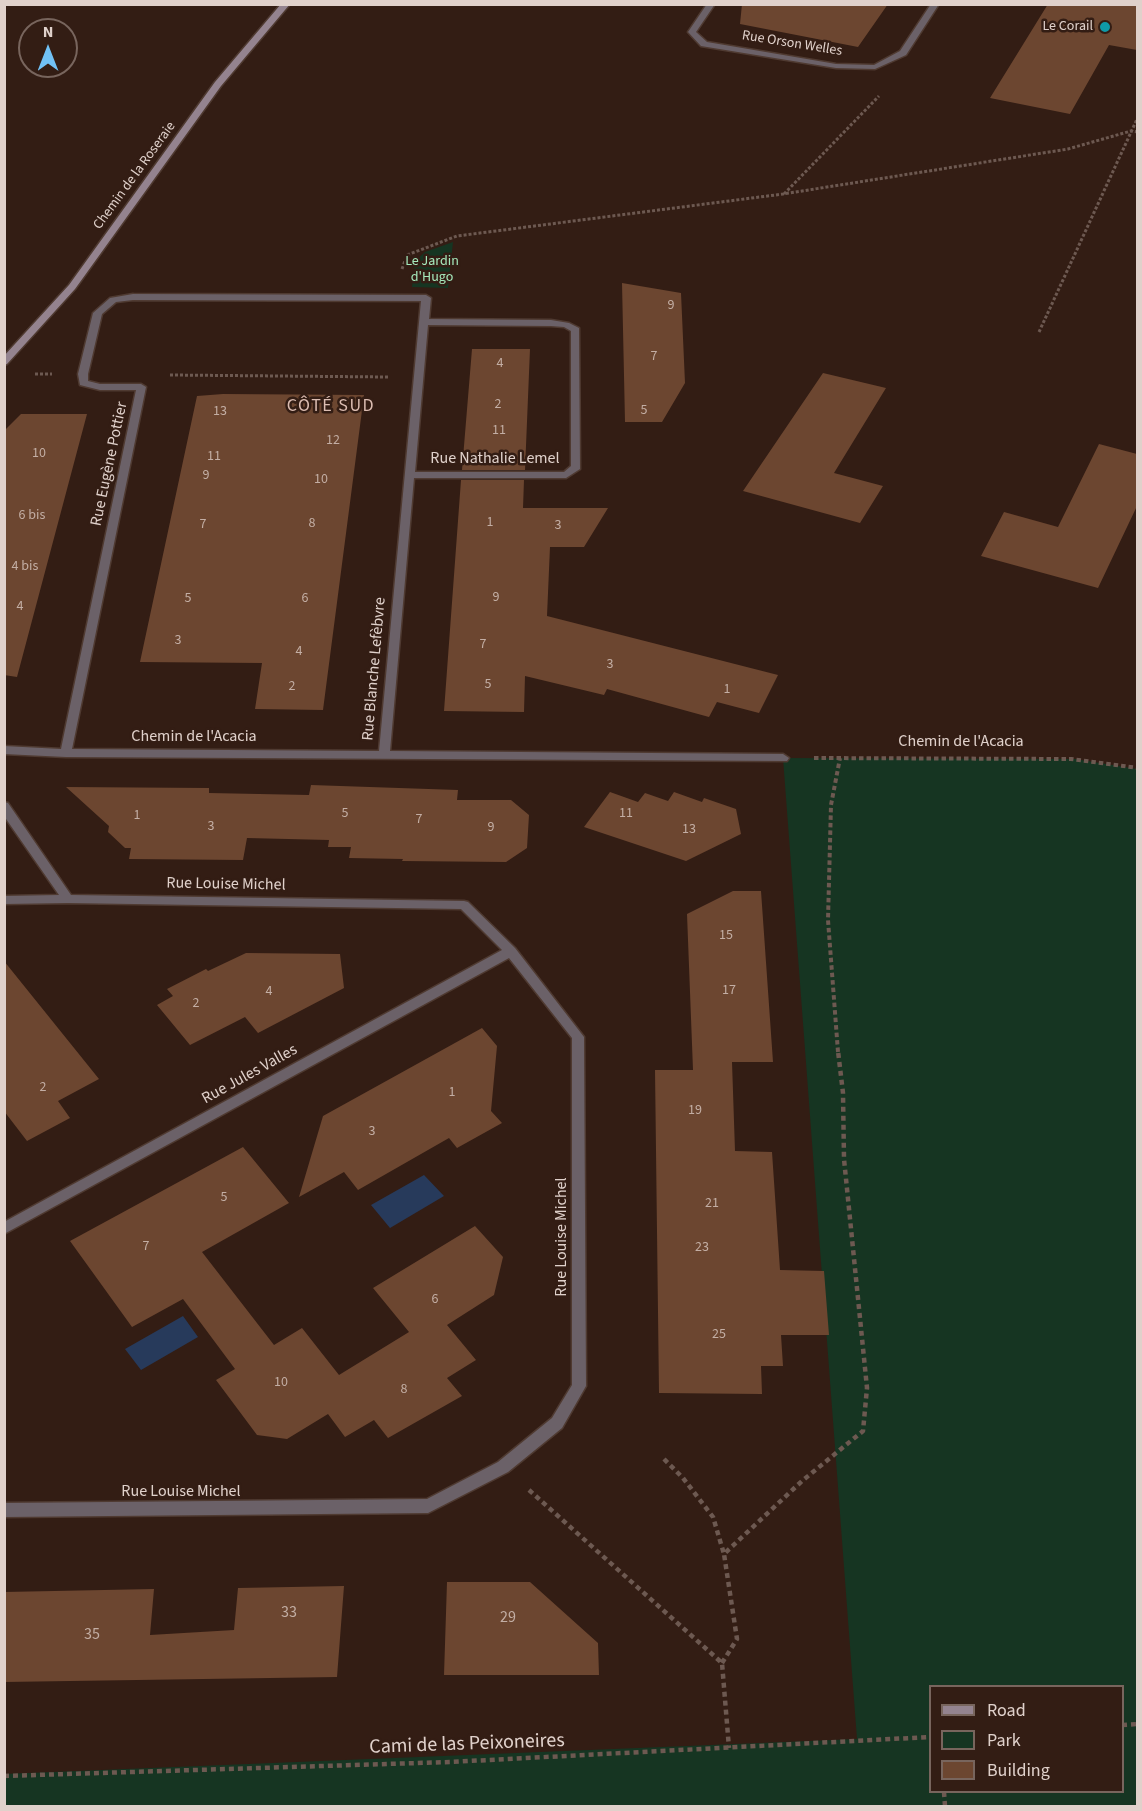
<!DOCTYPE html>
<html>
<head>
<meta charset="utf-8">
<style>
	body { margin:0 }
	#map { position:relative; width:1142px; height:1811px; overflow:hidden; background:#331d14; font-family:"Source Sans 3",sans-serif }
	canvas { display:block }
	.frame { position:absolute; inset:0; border:6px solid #e0d1cb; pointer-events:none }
	.legend { position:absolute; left:929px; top:1685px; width:195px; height:108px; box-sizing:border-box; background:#331d14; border:2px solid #78655d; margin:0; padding:8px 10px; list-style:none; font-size:18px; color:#e0d1cb }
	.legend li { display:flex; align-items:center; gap:12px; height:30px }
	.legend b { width:30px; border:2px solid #78655d }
	.north { position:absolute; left:18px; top:18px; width:60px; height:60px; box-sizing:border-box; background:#331d14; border:2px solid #78655d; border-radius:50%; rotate:0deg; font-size:16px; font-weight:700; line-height:24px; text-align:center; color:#e0d1cb }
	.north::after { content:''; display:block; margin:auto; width:21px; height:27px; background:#71c1f5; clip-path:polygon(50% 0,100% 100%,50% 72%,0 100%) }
</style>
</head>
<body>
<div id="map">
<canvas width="1142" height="1811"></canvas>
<div class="frame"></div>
<ul class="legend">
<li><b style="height:8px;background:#94838f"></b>Road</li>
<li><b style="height:16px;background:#163522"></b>Park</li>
<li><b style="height:16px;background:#6c4630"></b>Building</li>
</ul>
<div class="north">N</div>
</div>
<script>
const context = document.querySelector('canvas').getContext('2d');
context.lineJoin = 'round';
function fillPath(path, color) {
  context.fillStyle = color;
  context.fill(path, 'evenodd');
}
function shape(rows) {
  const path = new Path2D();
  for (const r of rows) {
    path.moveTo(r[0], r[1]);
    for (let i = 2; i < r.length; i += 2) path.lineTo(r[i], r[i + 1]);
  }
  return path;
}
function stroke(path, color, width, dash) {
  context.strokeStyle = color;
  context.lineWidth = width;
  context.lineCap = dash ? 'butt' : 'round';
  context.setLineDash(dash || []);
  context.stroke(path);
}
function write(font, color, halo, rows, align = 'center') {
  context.font = font + ' "Source Sans 3",sans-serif';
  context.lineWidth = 5;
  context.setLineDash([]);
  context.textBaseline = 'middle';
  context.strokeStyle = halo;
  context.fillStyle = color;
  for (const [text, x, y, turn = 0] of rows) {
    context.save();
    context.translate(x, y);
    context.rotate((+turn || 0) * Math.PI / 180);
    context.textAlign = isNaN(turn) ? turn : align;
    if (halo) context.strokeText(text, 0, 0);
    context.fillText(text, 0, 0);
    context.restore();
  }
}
const green = shape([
	[453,242,448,288,412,287,415,261,425,252],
	[783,758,1075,759,1137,769,1137,1806,5,1806,4,1774,857,1739],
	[930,1686,1122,1686,1122,1792,930,1792]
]);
const water = shape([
	[424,1175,444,1196,390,1228,371,1205],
	[183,1316,198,1337,141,1370,125,1349]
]);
const building = shape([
	[742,4,888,4,858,47,740,24],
	[1048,4,1137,4,1137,50,1109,45,1070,114,990,98],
	[622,283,681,293,685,383,662,422,625,422],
	[472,349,530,349,525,470,462,470],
	[823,373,886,388,834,473,883,486,860,523,743,491],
	[223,394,364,395,323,710,255,709,262,663,140,662,197,396],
	[21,414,87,414,17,677,4,675,4,431],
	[1099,444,1137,454,1137,506,1098,588,981,556,1004,512,1058,527],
	[461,480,524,480,523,508,608,508,584,547,550,547,547,616,778,675,759,713,717,702,709,717,607,689,604,695,525,676,524,712,444,711],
	[311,785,458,790,457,800,511,800,529,815,527,848,506,862,402,861,403,859,349,858,351,847,328,847,329,840,247,838,243,860,129,859,131,848,125,848,108,832,109,826,66,787,209,788,209,793,309,795],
	[610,792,638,802,645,793,668,801,674,792,702,802,704,798,736,809,741,834,686,861,584,827],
	[733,891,761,891,773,1062,732,1062,735,1151,772,1152,780,1270,824,1271,829,1335,781,1335,783,1366,761,1366,762,1394,659,1393,655,1070,693,1070,687,914],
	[246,953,340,954,344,988,258,1033,245,1017,190,1045,157,1005,173,996,167,989,206,969,208,971],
	[4,961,99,1079,58,1101,70,1118,27,1141,4,1111],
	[482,1028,497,1046,491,1111,502,1123,457,1148,449,1138,358,1190,344,1172,299,1197,323,1116],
	[243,1147,289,1203,202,1252,274,1345,302,1328,339,1375,409,1332,373,1288,475,1226,503,1257,494,1295,447,1325,476,1360,447,1378,462,1396,388,1438,374,1420,345,1437,328,1414,287,1439,257,1435,216,1380,235,1369,183,1299,132,1327,70,1241],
	[447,1582,530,1582,598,1643,599,1675,444,1675],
	[344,1586,337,1677,4,1682,4,1592,154,1589,150,1635,234,1630,238,1588]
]);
const pathFar2 = shape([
	[784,194,879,96],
	[402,269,407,255,457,236,783,194,1068,149,1131,131,1138,132],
	[1039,332,1138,117],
	[35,374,52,374],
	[170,375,388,377]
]);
const pathFar1 = shape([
	[814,758,1071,759,1138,768],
	[838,1052,828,920,831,805,840,758]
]);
const path = shape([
	[664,1459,683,1478,713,1517,724,1554,802,1481,863,1431,867,1388,844,1159,843,1093,838,1051],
	[529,1490,722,1663,729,1748],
	[722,1663,737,1639,724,1554],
	[1122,1725,1138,1724],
	[4,1776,450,1762,930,1737],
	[944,1792,945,1806]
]);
const street = shape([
	[707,4,715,4,696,32,707,42,836,64,874,65,900,51,931,4,939,4,906,55,875,69,836,68,701,46,688,32,707,4],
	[133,294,426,295,431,298,429,319,551,320,569,323,579,328,580,469,566,478,414,478,390,751,783,754,789,758,787,761,66,757,4,754,4,746,61,749,136,390,100,390,80,385,78,374,93,313,110,298,133,294],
	[133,300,421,301,379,751,72,749,146,387,141,384,100,384,88,381,88,374,102,314,116,302,133,300],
	[428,325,551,326,564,327,571,331,571,466,564,472,415,472,428,325],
	[4,802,8,803,71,895,464,901,468,902,515,948,584,1037,586,1386,562,1428,508,1472,428,1513,4,1517,4,1503,427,1499,498,1462,552,1418,572,1385,572,1038,509,958,4,1234,4,1222,502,950,461,909,68,903,4,904,4,896,59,895,4,816,4,802]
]);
const secondary = shape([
	[281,4,290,4,221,86,75,289,7,364,4,365,4,356,69,285,215,82,281,4]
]);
const markers = [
	[1105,27,6,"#0f9aa8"]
];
const farPoinames = [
	["Le Corail",1093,27]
];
const farStreetnames = [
	["Rue Orson Welles",792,44,9],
	["Chemin de la Roseraie",135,176,-54]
];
const farParknames = [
	["Le Jardin",432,262],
	["d'Hugo",432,278]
];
const numberNames = [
	["9",671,306],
	["7",654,357],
	["4",500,364],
	["2",498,405],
	["5",644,411],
	["13",220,412],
	["11",499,431],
	["12",333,441],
	["10",39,454],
	["11",214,457],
	["9",206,476],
	["10",321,480],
	["6 bis",32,516],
	["1",490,523],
	["8",312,524],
	["7",203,525],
	["3",558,526],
	["4 bis",25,567],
	["9",496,598],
	["5",188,599],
	["6",305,599],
	["4",20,607],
	["3",178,641],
	["7",483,645],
	["4",299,652],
	["3",610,665],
	["5",488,685],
	["2",292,687],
	["1",727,690],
	["5",345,814],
	["11",626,814],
	["1",137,816],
	["7",419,820],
	["3",211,827],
	["9",491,828],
	["13",689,830],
	["15",726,936],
	["17",729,991],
	["4",269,992],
	["2",196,1004],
	["2",43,1088],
	["1",452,1093],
	["19",695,1111],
	["3",372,1132],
	["5",224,1198],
	["21",712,1204],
	["7",146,1247],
	["23",702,1248],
	["6",435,1300],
	["25",719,1335],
	["10",281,1383],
	["8",404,1390]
];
const streetNames = [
	["Rue Nathalie Lemel",495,459],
	["Rue Eugène Pottier",110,464,-78],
	["Rue Blanche Lefèbvre",375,669,-85],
	["Chemin de l'Acacia",194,737],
	["Chemin de l'Acacia",961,742],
	["Rue Louise Michel",226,885,1],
	["Rue Jules Valles",250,1075,-29],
	["Rue Louise Michel",562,1237,-90],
	["Rue Louise Michel",181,1492]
];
const nearNumbernames = [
	["33",289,1613],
	["29",508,1618],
	["35",92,1635]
];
const neighbourhoodNames = [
	["CÔTÉ SUD",331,407]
];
const nearStreetnames = [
	["Cami de las Peixoneires",467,1745,-2]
];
fillPath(green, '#163522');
fillPath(water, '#273a5b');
fillPath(building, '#6c4630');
stroke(street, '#4f3a31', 3);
stroke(secondary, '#4f3a31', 3);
stroke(pathFar2, '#6d5951', 3, [3, 2]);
stroke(pathFar1, '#6d5951', 4, [4.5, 3]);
stroke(path, '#6d5951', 4.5, [5, 4]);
fillPath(street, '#6b6168');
fillPath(secondary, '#94838f');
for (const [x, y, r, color] of markers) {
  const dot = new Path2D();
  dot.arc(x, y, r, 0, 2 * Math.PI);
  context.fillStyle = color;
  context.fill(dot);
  stroke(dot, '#331d14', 2);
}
write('14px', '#e0d1cb', '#331d14', farPoinames, 'right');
write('14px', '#e0d1cb', '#331d14', farStreetnames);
write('14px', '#a5e9bc', '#331d14', farParknames);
write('14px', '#c3aea4', null, numberNames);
write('16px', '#e0d1cb', '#331d14', streetNames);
write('16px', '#c3aea4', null, nearNumbernames);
context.letterSpacing = '1.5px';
write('18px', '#dcbdb2', '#331d14', neighbourhoodNames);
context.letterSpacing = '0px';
write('20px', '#e0d1cb', '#331d14', nearStreetnames);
</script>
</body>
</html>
